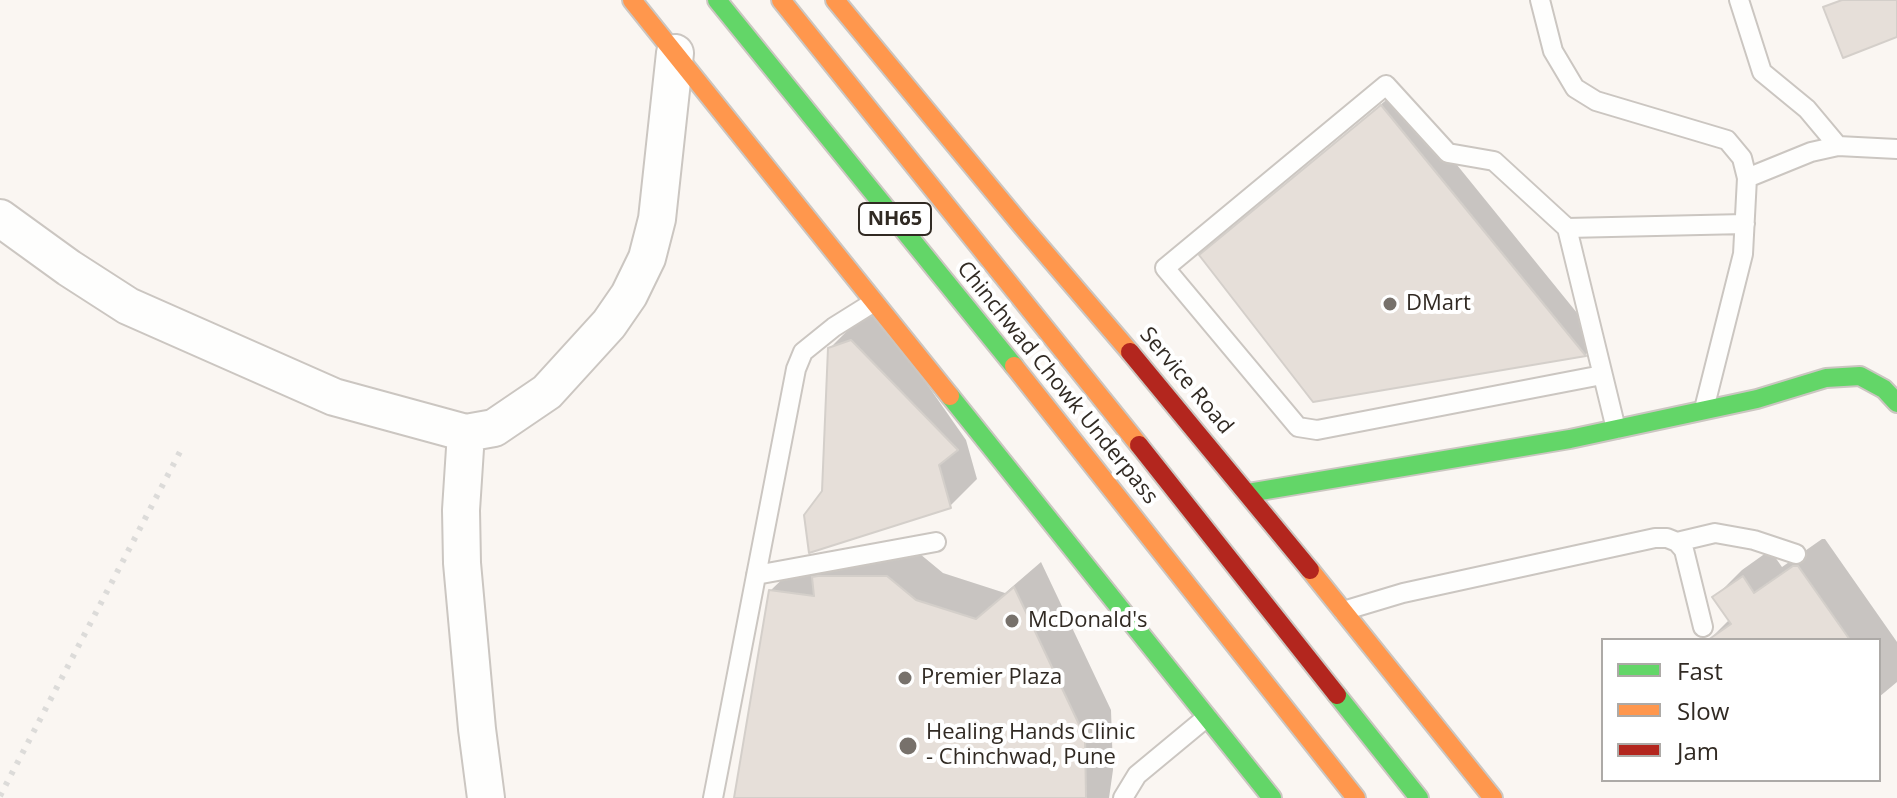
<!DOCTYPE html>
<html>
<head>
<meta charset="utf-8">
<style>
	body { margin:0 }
	#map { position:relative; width:1897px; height:798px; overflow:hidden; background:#faf6f2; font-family:"Open Sans",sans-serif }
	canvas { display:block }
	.legend { position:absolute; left:1601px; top:638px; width:280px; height:144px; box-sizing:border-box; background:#fff; border:2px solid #adaaa7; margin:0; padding:10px 14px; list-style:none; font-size:24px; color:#312a23 }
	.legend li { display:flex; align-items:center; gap:16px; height:40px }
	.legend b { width:40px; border:2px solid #adaaa7 }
</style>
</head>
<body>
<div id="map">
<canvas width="1897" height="798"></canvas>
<ul class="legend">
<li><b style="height:10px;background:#63d668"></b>Fast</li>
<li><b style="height:10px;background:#ff974d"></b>Slow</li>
<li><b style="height:10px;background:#b3261e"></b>Jam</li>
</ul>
</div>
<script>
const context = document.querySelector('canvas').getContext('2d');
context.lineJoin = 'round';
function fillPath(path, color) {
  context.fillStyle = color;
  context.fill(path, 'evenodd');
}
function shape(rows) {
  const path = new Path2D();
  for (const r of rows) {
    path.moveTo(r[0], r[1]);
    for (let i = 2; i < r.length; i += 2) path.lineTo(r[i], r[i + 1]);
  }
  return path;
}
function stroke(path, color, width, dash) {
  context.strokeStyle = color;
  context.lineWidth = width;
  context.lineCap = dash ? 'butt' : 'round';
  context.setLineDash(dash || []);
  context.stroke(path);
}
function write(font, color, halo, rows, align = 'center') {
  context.font = font + ' "Open Sans",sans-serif';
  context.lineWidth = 8;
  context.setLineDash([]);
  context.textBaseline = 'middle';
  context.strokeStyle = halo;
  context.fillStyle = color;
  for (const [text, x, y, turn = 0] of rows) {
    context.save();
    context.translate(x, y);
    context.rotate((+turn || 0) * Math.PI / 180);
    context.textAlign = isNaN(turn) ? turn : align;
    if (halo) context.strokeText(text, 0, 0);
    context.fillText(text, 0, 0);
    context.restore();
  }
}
const shadow = shape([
	[1397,91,1599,340,1585,355,1314,399,1217,241],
	[878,314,966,440,977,479,950,506,824,491,830,348,857,321],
	[1822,539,1825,539,1897,642,1897,682,1879,697,1879,640,1709,640,1730,619,1715,597,1742,570,1770,550,1782,567],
	[914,549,943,573,1005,593,1041,562,1111,710,1113,770,1109,798,736,798,770,591,798,564]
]);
const building = shape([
	[1842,0,1897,0,1897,37,1843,58,1823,7,1842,0],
	[1381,105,1586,356,1313,402,1199,255,1381,105],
	[851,340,958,450,939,465,951,508,809,553,804,515,822,491,828,348,851,340],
	[1793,566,1798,566,1850,640,1708,640,1731,624,1712,597,1743,576,1754,593,1793,566],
	[818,576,887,576,916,600,976,619,1014,587,1085,737,1086,798,734,798,769,590,814,596,812,577,818,576]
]);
const lane = shape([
	[1540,0,1553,51,1575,88,1596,101,1727,140,1742,158,1747,178,1743,254,1704,409],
	[1739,0,1762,72,1807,109,1838,146],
	[1747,178,1811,152,1838,146,1897,149],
	[1567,228,1745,224],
	[1602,375,1317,430,1298,427,1165,268,1386,85,1448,153,1494,161,1567,228,1616,429],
	[1677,542,1715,533,1754,540,1796,554],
	[756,575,936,542],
	[1343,611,1403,593,1655,538,1667,538,1677,542,1684,550,1703,627],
	[713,798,796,369,803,352,834,327,874,302],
	[1123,798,1137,775,1207,717]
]);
const street = shape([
	[0,218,69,268,128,306,334,397,466,433,494,428,547,392,609,324,629,295,647,258,657,219,675,53],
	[466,433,461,510,462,563,477,729,486,798]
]);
const fast = shape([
	[717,0,1014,366],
	[950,396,1272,798],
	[1248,493,1570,439,1757,399,1826,378,1860,376,1884,389,1897,403],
	[1337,695,1419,798]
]);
const slow = shape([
	[632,0,950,396],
	[781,0,1139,445],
	[835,0,1023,227,1130,352],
	[1014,366,1356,798],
	[1310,570,1493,798]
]);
const jam = shape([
	[1130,352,1310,570],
	[1139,445,1337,695]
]);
const rail = shape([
	[0,796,182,448]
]);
const markers = [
	[1390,304,8,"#77716b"],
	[1012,621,8,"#77716b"],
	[905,678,8,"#77716b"],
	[908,746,10,"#77716b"]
];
const shields = [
	[895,219,72]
];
const shieldNames = [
	["NH65",895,219]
];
const poiNames = [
	["DMart",1406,304],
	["McDonald's",1028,621],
	["Premier Plaza",921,678],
	["Healing Hands Clinic",926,733],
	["- Chinchwad, Pune",926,758]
];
const streetNames = [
	["Service Road",1186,381,50],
	["Chinchwad Chowk Underpass",1057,383,51]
];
fillPath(shadow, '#0003');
fillPath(building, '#e6dfd9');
stroke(building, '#d4cfca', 2);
stroke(lane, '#cbc6c1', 22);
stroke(street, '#cbc6c1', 40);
stroke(fast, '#cbc6c1', 22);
stroke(slow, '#cbc6c1', 22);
stroke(jam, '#cbc6c1', 22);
stroke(lane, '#fefefd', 18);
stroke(street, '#fefefd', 36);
stroke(fast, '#63d668', 18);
stroke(slow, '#ff974d', 18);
stroke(jam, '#b3261e', 18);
stroke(rail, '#dcdbd9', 6, [4, 8]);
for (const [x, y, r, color] of markers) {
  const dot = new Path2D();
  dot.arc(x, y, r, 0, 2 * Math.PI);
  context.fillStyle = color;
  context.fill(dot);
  stroke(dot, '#fff', 3);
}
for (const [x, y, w] of shields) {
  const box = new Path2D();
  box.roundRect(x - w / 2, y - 16, w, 32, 6);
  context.fillStyle = '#fff';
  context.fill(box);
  stroke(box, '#312a23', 2);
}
write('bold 20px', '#312a23', null, shieldNames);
write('22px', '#312a23', '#fff', poiNames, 'left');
write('22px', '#312a23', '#fff', streetNames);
</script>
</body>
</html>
